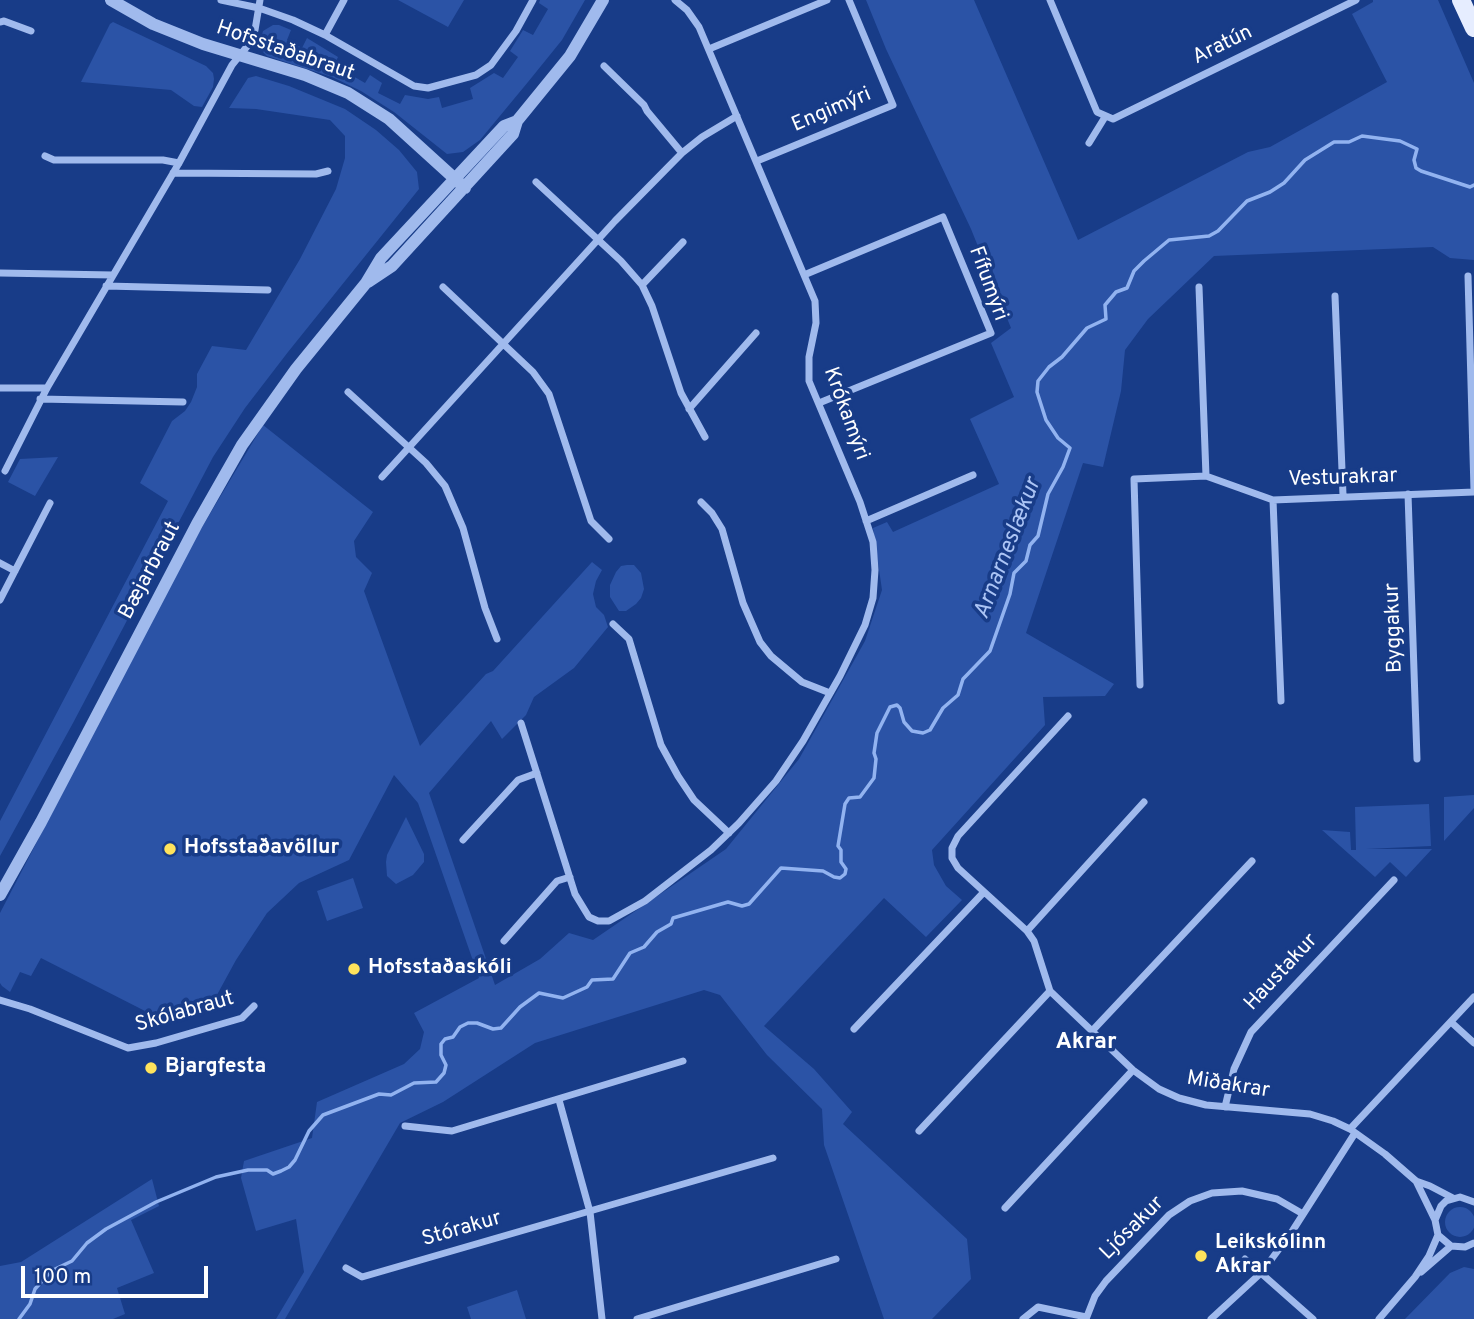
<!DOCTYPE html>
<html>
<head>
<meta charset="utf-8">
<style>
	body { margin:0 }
	#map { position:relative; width:1474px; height:1319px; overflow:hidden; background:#183c88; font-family:Overpass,sans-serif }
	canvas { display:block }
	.scale { position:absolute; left:21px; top:1266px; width:187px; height:32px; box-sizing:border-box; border:4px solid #fff; border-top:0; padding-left:9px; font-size:21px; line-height:24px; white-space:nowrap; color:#fff; -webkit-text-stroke:5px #183c88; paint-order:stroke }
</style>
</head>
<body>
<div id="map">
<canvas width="1474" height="1319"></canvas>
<div class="scale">100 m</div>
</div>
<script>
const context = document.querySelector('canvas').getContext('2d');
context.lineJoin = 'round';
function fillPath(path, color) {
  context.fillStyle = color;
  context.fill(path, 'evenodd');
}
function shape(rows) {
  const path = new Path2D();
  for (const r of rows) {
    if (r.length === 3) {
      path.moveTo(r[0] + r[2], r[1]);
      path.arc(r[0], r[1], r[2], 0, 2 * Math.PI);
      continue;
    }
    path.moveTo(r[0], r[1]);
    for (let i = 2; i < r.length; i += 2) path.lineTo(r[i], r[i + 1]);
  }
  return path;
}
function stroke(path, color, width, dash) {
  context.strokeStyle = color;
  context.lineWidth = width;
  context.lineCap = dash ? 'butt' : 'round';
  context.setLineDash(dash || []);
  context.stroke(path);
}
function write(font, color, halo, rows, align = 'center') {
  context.font = font + ' Overpass,sans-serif';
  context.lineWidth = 7;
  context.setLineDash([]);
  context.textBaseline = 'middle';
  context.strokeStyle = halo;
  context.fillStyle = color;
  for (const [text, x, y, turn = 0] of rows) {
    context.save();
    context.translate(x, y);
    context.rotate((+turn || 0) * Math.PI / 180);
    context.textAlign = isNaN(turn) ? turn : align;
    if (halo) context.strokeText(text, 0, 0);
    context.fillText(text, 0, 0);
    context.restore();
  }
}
const green = shape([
	[398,0,464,0,448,27],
	[540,0,585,0,562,40,528,82,480,140,463,152,447,154,394,112,361,91,332,77,267,56,262,51,260,42,263,31,273,25,279,25,291,30,287,40,302,48,307,38,338,57,334,65,365,83,370,75,382,83,378,93,400,104,405,95,428,99,439,97,442,108,473,99,470,88,494,73,503,78,518,57,510,51,523,30,533,35,548,9,539,3],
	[866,0,974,0,1078,240,1248,152,1270,147,1387,82,1352,14,1373,2,1373,0,1438,0,1474,83,1474,260,1450,258,1433,247,1214,256,1148,319,1125,350,1121,391,1103,467,1083,463,1026,633,1114,684,1105,696,1043,697,1045,725,932,850,934,865,946,886,962,900,926,937,884,898,764,1026,814,1069,852,1112,843,1124,967,1239,971,1279,932,1319,884,1319,824,1145,822,1109,767,1055,720,995,704,990,535,1043,443,1102,400,1123,285,1319,276,1319,304,1272,296,1219,256,1231,241,1178,244,1161,312,1138,317,1102,404,1064,420,1049,424,1032,414,1013,479,978,418,803,394,775,349,860,299,883,267,913,236,960,212,1004,187,1017,148,1030,134,1029,145,1011,41,958,31,976,20,972,10,992,2,986,0,983,0,913,189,549,263,425,373,512,354,541,356,557,372,573,364,591,420,746,486,674,493,671,592,562,602,570,596,581,593,594,596,607,604,615,608,627,574,668,534,697,526,715,502,739,491,721,429,793,495,985,540,959,569,933,593,940,726,849,799,759,865,641,882,590,873,528,887,522,893,532,999,484,970,419,1014,397,991,343,1011,328,971,229,886,49],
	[113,22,206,66,213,73,214,79,213,87,202,107,194,106,171,90,81,82,110,24],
	[256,76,289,86,345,109,376,130,399,150,417,172,419,189,288,352,245,408,213,457,73,723,0,856,0,821,168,501,140,483,172,421,185,411,191,402,197,387,197,374,212,346,246,350,300,259,336,189,345,158,345,136,330,120,256,109,229,108,248,78],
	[58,457,35,496,8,482,20,459],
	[627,565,634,565,641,573,644,589,641,598,636,604,626,611,619,611,610,597,610,585,616,572,621,566],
	[1474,795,1474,808,1444,841,1444,797],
	[1429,804,1431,846,1366,849,1432,849,1406,877,1390,862,1375,877,1322,830,1350,832,1351,850,1356,850,1355,807],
	[406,817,424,854,424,862,413,875,396,884,387,876,386,862,387,855],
	[353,878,363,908,327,921,317,891],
	[152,1179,159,1206,131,1220,154,1273,117,1288,125,1314,113,1319,0,1319,0,1266,21,1262],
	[1460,1222,15],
	[1464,1267,1474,1269,1474,1319,1405,1319,1450,1273],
	[517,1290,526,1319,471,1319,467,1307]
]);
const stream = shape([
	[19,1319,30,1304,35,1289,51,1271,72,1261,87,1243,106,1229,156,1202,216,1177,248,1170,267,1170,273,1174,281,1171,289,1167,295,1160,309,1131,323,1115,379,1094,391,1095,414,1083,436,1082,444,1073,446,1065,441,1055,441,1044,445,1039,453,1037,460,1027,468,1023,477,1023,493,1029,501,1028,520,1007,539,993,563,998,587,987,592,980,613,979,630,953,644,947,657,932,671,924,673,918,728,902,742,906,749,904,781,868,823,871,834,877,840,878,845,874,846,869,841,862,841,850,838,846,845,804,849,798,860,797,874,778,876,759,874,753,877,733,890,707,897,705,900,708,904,722,912,731,923,733,930,730,943,708,958,695,963,679,990,651,1010,594,1014,573,1026,561,1030,545,1038,536,1048,494,1063,467,1070,448,1058,438,1046,420,1037,392,1038,381,1049,367,1062,357,1087,328,1106,319,1105,305,1116,292,1127,288,1134,271,1144,261,1169,240,1209,236,1218,231,1247,201,1270,192,1284,183,1305,160,1334,142,1349,142,1362,136,1400,141,1417,149,1414,160,1416,168,1421,171,1470,187,1474,185]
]);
const minor = shape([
	[221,0,259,8,293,20,325,35],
	[344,0,325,35,414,86,428,88,476,75,491,65,516,31,533,0],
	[1050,0,1097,112,1113,119,1356,0],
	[0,22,4,21,31,31],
	[709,49,827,0],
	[604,66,644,105,647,111,682,153],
	[1089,143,1105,117],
	[45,156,54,160,163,160,179,163],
	[757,161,893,105,849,0],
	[173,173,316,174,328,171],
	[536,182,621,261,642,285,652,306,681,393,705,437],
	[0,273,113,275],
	[804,275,943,217,991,333,819,403],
	[1468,276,1474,490],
	[642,285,683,242],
	[106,286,268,290],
	[443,287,533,372,549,394,591,521,609,539],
	[1199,287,1206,476],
	[1335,296,1343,495],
	[0,388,47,388],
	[348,392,426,463,445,486,463,528,485,608,497,639],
	[40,399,183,402],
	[689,409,756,333],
	[5,471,47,388,179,163,232,65,249,44,255,30,260,0],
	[382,477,615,221,682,153,702,137,737,116],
	[1408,494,1417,759],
	[1273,500,1281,701],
	[701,502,712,513,722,529,743,603,760,642,771,656,802,682,830,693],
	[866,521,973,475],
	[0,563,15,571],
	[0,600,50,503],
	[613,624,629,639,661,745,678,776,694,800,729,833],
	[1140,685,1134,479,1206,476,1273,500,1474,492],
	[1068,716,958,836,952,848,952,858,958,868,1027,931,1034,941,1050,991,1133,1070,1159,1089,1179,1098,1206,1105,1310,1114,1333,1121,1350,1129,1385,1154,1416,1181,1430,1186,1453,1198],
	[521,723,575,894,589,917,598,921,609,921,645,901,711,850,739,823,776,781,803,741,840,676,865,625,873,598,875,570,873,542,860,502,809,381,809,357,816,323,815,301,699,27,687,10,675,0],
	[463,840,518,780,537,773],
	[1027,931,1144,802],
	[504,941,557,881,570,877],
	[0,1000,30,1009,128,1048,156,1043,242,1018,254,1006],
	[1451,1022,1474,1043],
	[854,1029,984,892],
	[1092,1031,1252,861],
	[559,1100,590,1212,602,1319],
	[1225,1107,1234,1069,1251,1032,1394,880],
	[405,1126,452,1131,683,1061],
	[1350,1129,1474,997],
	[919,1131,1050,991],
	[1416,1181,1435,1220],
	[1474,1202,1460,1197,1446,1201,1441,1206,1435,1220,1438,1235,1451,1246,1465,1247,1474,1243],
	[1005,1208,1133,1070],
	[1245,1259,1313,1319],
	[346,1268,362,1277,773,1158],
	[1421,1272,1451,1246],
	[637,1319,836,1259],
	[1023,1319,1038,1307,1086,1317],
	[1086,1319,1095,1296,1106,1281,1169,1215,1190,1201,1212,1193,1242,1191,1277,1199,1303,1214],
	[1211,1319,1262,1272,1293,1230,1355,1133],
	[1379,1319,1415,1277,1429,1256,1438,1235]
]);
const tertiary = shape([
	[111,0,153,24,203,44,305,75,348,93,389,119,465,188],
	[368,282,392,266,513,134,517,121,570,56,603,0],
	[0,895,41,822,197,524,242,445,296,369,366,283,381,258,504,126,517,121]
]);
const primary = shape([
	[1461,0,1474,28]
]);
const markers = [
	[170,849,7,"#ffe35c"],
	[354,969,7,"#ffe35c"],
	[151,1068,7,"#ffe35c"],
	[1201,1256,7,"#ffe35c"]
];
const streetNames = [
	["Aratún",1223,46,-26],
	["Hofsstaðabraut",285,52,19],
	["Engimýri",832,111,-23],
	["Fífumýri",987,284,70],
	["Krókamýri",845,414,70],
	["Vesturakrar",1343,479,-2],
	["Bæjarbraut",151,571,-62],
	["Byggakur",1395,628,-92],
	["Haustakur",1282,973,-47],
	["Skólabraut",185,1013,-16],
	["Miðakrar",1228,1086,9],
	["Ljósakur",1133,1229,-45],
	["Stórakur",462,1230,-16]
];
const poiNames = [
	["Hofsstaðavöllur",184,849],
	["Hofsstaðaskóli",368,969],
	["Bjargfesta",165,1068],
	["Leikskólinn",1215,1244],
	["Akrar",1215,1268]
];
const waterNames = [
	["Arnarneslækur",1009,549,-69]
];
const neighbourhoodNames = [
	["Akrar",1086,1043]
];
fillPath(green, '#2b53a6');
stroke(stream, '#92b3f0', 3.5);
stroke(minor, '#a0baed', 7);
stroke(tertiary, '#a0baed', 12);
stroke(primary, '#e6edff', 18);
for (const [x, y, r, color] of markers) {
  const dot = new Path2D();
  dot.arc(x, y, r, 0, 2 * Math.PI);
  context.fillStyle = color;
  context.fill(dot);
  stroke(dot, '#183c88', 2.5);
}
write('21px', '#fff', '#183c88', streetNames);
write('bold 21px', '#fff', '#183c88', poiNames, 'left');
write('italic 23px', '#abc4f5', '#183c88', waterNames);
write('bold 23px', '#fff', '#183c88', neighbourhoodNames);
</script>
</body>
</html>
